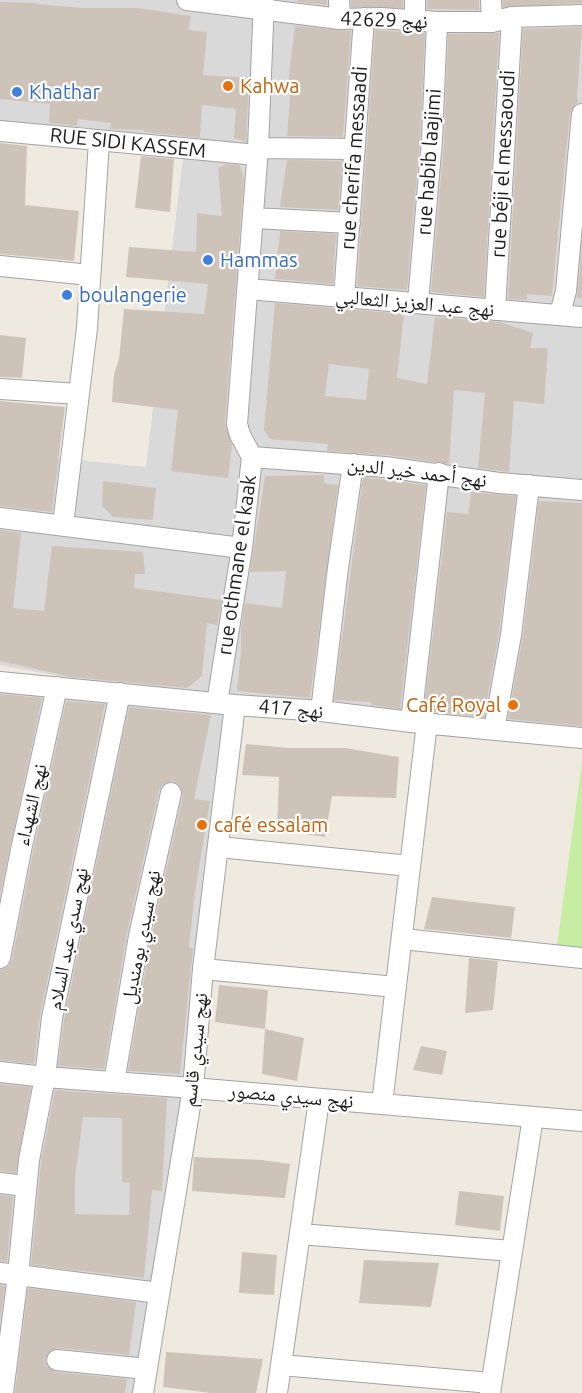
<!DOCTYPE html>
<html>
<head>
<meta charset="utf-8">
<style>
	body { margin:0 }
	canvas { display:block; background:#eeeae0 }
</style>
</head>
<body>
<canvas width="582" height="1393"></canvas>
<script>
const context = document.querySelector('canvas').getContext('2d');
context.lineJoin = 'round';
function fillPath(path, color) {
  context.fillStyle = color;
  context.fill(path, 'evenodd');
}
function shape(rows) {
  const path = new Path2D();
  for (const r of rows) {
    path.moveTo(r[0], r[1]);
    for (let i = 2; i < r.length; i += 2) path.lineTo(r[i], r[i + 1]);
  }
  return path;
}
function stroke(path, color, width, dash) {
  context.strokeStyle = color;
  context.lineWidth = width;
  context.lineCap = dash ? 'butt' : 'round';
  context.setLineDash(dash || []);
  context.stroke(path);
}
function write(font, color, halo, rows, align = 'center') {
  context.font = font + ' Ubuntu,"Noto Naskh Arabic",sans-serif';
  context.lineWidth = 4.5;
  context.setLineDash([]);
  context.textBaseline = 'middle';
  context.strokeStyle = halo;
  context.fillStyle = color;
  for (const [text, x, y, turn = 0] of rows) {
    context.save();
    context.translate(x, y);
    context.rotate((+turn || 0) * Math.PI / 180);
    context.textAlign = isNaN(turn) ? turn : align;
    if (halo) context.strokeText(text, 0, 0);
    context.fillText(text, 0, 0);
    context.restore();
  }
}
const residential = shape([
	[0,0,582,0,582,744,230,708,183,1110,140,1393,0,1393,0,685,207,704,0,665,0,452,146,467,183,158,0,138]
]);
const grass = shape([
	[582,762,582,955,556,953]
]);
const building = shape([
	[298,0,327,0,327,5,298,2],
	[351,0,403,0,403,8,351,7],
	[427,0,479,0,479,10,427,9],
	[503,0,582,0,582,3,503,7],
	[0,2,37,3,37,4,83,8,138,8,191,16,188,30,207,32,203,75,249,78,246,142,234,138,236,109,202,105,200,138,144,132,144,130,110,129,111,123,78,119,77,126,49,123,50,104,0,99],
	[295,26,351,31,343,137,287,136,291,84,288,84],
	[582,27,577,98,578,98,578,103,573,107,570,113,552,296,527,294,527,300,508,299,523,29],
	[375,30,425,33,420,139,407,290,357,286],
	[499,33,484,297,431,292,444,141,448,34],
	[0,143,27,146,25,205,79,211,74,261,0,254],
	[141,156,174,159,170,212,135,208],
	[287,160,342,161,338,210,280,207],
	[226,164,240,165,244,179,225,423,232,445,228,478,171,471,178,410,112,402,114,374,119,359,124,309,204,314,208,284,126,277,129,247,196,252,197,213,222,216,218,168],
	[280,231,336,234,333,284,275,279],
	[582,247,582,298,577,298],
	[275,303,404,314,397,378,427,384,435,317,500,322,533,333,530,348,548,348,544,404,514,401,509,472,478,468,485,393,454,390,449,464,387,455,327,451,328,444,270,439,264,430],
	[329,364,369,369,366,400,325,396],
	[0,335,26,338,22,378,0,377],
	[0,401,65,407,52,512,0,506],
	[324,475,324,483,338,485,310,698,237,691,241,652,241,630,245,603,282,608,286,571,250,572,265,476],
	[363,477,426,485,400,709,371,705,371,702,334,700],
	[103,481,156,488,153,520,113,517,102,506],
	[471,492,516,496,499,633,484,717,424,711,447,512,468,514],
	[539,501,582,503,582,726,508,719,523,636],
	[0,530,21,533,13,608,44,611,52,546,143,552,145,574,135,574,134,588,222,600,217,625,207,623,202,676,187,688,71,677,0,661],
	[0,694,42,698,0,895],
	[66,701,105,704,40,1016,34,1064,0,1060,0,970,9,966,12,960,33,852],
	[129,707,211,715,194,799,210,801,195,892,189,947,193,948,180,1074,128,1071,151,938,183,796,180,785,173,781,163,784,159,790,127,933,104,1069,58,1066,64,1020],
	[246,744,289,748,345,748,399,757,396,798,332,796,325,837,277,830,279,777,242,775],
	[432,897,515,907,511,938,424,929],
	[469,958,498,961,493,1010,465,1013],
	[219,985,268,990,265,1029,215,1022],
	[265,1029,304,1038,297,1081,262,1074],
	[421,1046,447,1051,442,1075,413,1070],
	[0,1084,31,1087,16,1173,0,1171],
	[55,1090,167,1098,162,1191,152,1190,144,1278,31,1265,41,1162],
	[83,1117,122,1118,122,1182,130,1183,129,1215,75,1214,75,1178],
	[194,1157,262,1160,290,1164,285,1198,192,1191],
	[459,1191,504,1196,500,1231,455,1225],
	[0,1195,13,1197,7,1262,0,1261],
	[242,1252,277,1255,274,1295,239,1293],
	[364,1260,439,1263,431,1307,359,1303],
	[0,1285,5,1286,0,1321],
	[28,1288,136,1302,129,1355,58,1348,48,1353,45,1358,46,1365,55,1372,127,1379,125,1393,15,1393],
	[166,1352,263,1359,256,1393,211,1393,163,1387]
]);
const minor = shape([
	[187,0,340,19,381,18,437,22,492,22,512,17,582,15],
	[339,0,340,19],
	[415,0,415,20],
	[491,0,492,22],
	[0,131,257,155],
	[258,148,355,149],
	[253,218,350,223],
	[0,266,90,275],
	[248,289,582,317],
	[344,297,364,18],
	[418,302,432,140,437,22],
	[495,310,512,17],
	[560,314,566,291,582,114],
	[0,389,79,394],
	[252,457,385,467,499,483,582,490],
	[0,518,242,548],
	[63,525,87,328,99,141],
	[0,682,235,705,321,711,411,722,582,738],
	[217,703,242,548,252,457,240,435,237,424,258,148,264,0],
	[321,711,338,568,353,464],
	[411,722,439,473],
	[494,730,511,635,529,485],
	[219,847,410,866],
	[403,939,582,958],
	[0,958,21,850,57,687],
	[203,969,396,987],
	[0,1072,45,1077,193,1088,582,1121],
	[114,1082,139,936,171,793],
	[382,1104,427,723],
	[0,1183,25,1186],
	[300,1234,512,1251],
	[0,1273,18,1275,29,1160,45,1077,52,1018,120,693],
	[57,1360,147,1369],
	[281,1365,491,1383],
	[3,1393,18,1275,159,1293],
	[143,1393,193,1088,203,969,235,705],
	[277,1393,319,1100],
	[490,1393,533,1117]
]);
const markers = [
	[228,86,6,"#e8710a"],
	[17,92,6,"#3f7fe0"],
	[208,260,6,"#3f7fe0"],
	[67,295,6,"#3f7fe0"],
	[513,705,6,"#e8710a"],
	[202,825,6,"#e8710a"]
];
const streetNames = [
	["نهج 42629",384,20,2],
	["RUE SIDI KASSEM",128,143,6],
	["rue cherifa messaadi",354,158,-86],
	["rue habib laajimi",429,162,-86],
	["rue béji el messaoudi",503,164,-87],
	["نهج عبد العزيز الثعالبي",415,303,5],
	["نهج أحمد خير الدين",417,472,7],
	["rue othmane el kaak",237,565,-82],
	["نهج 417",291,709,5],
	["نهج الشهداء",31,805,-77],
	["نهج سيدي بومنديل",141,937,-79],
	["نهج سدي عبد السلام",68,939,-79],
	["نهج سيدي قاسم",195,1050,-84],
	["نهج سيدي منصور",291,1096,5]
];
const foodNames = [
	["Kahwa",240,86],
	["Café Royal",501,705,"right"],
	["café essalam",214,825]
];
const shopNames = [
	["Khathar",29,92],
	["Hammas",220,260],
	["boulangerie",79,295]
];
fillPath(residential, '#dad9d9');
fillPath(grass, '#c6eda1');
fillPath(building, '#cec3b9');
stroke(minor, '#a3a3a3', 22);
stroke(minor, '#fff', 20);
for (const [x, y, r, color] of markers) {
  const dot = new Path2D();
  dot.arc(x, y, r, 0, 2 * Math.PI);
  context.fillStyle = color;
  context.fill(dot);
  stroke(dot, '#fff', 2);
}
write('20px', '#1c1c1c', '#fff', streetNames);
write('20px', '#c56008', '#fff', foodNames, 'left');
write('20px', '#366cbe', '#fff', shopNames, 'left');
</script>
</body>
</html>
